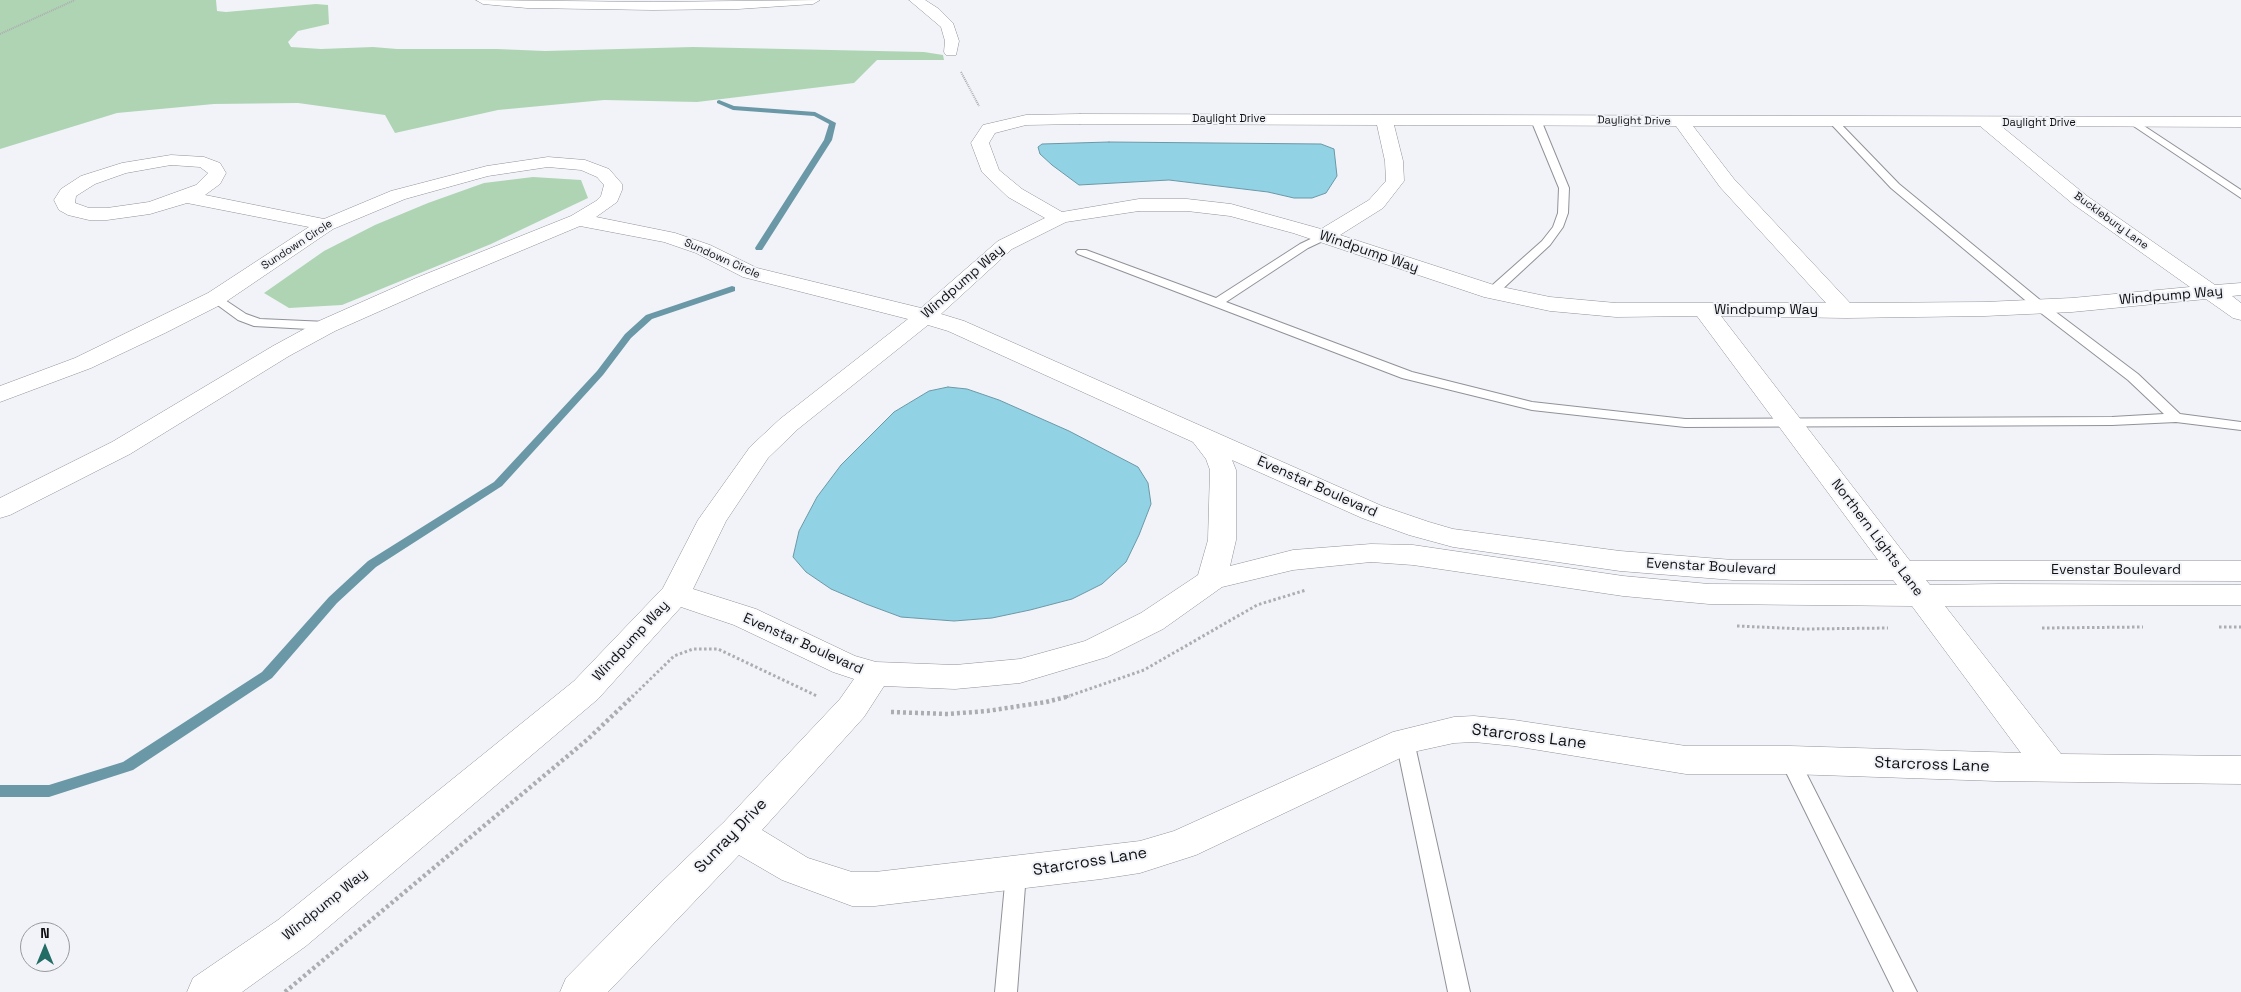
<!DOCTYPE html>
<html>
<head>
<meta charset="utf-8">
<style>
	body { margin:0 }
	#map { position:relative; width:2241px; height:992px; overflow:hidden; background:#f1f3f8; font-family:"Space Grotesk",sans-serif }
	canvas { display:block }
	.north { position:absolute; left:20px; top:922px; width:50px; height:50px; box-sizing:border-box; background:#f1f3f8; border:1px solid #97999c; border-radius:50%; rotate:0deg; font-size:14px; font-weight:700; line-height:20px; text-align:center; color:#111113 }
	.north::after { content:''; display:block; margin:auto; width:18px; height:22px; background:#246d67; clip-path:polygon(50% 0,100% 100%,50% 72%,0 100%) }
</style>
</head>
<body>
<div id="map">
<canvas width="2241" height="992"></canvas>
<div class="north">N</div>
</div>
<script>
const context = document.querySelector('canvas').getContext('2d');
context.lineJoin = 'round';
function fillPath(path, color) {
  context.fillStyle = color;
  context.fill(path, 'evenodd');
}
function shape(rows) {
  const path = new Path2D();
  for (const r of rows) {
    path.moveTo(r[0], r[1]);
    for (let i = 2; i < r.length; i += 2) path.lineTo(r[i], r[i + 1]);
  }
  return path;
}
function stroke(path, color, width, dash) {
  context.strokeStyle = color;
  context.lineWidth = width;
  context.lineCap = dash ? 'butt' : 'round';
  context.setLineDash(dash || []);
  context.stroke(path);
}
function write(font, color, halo, rows, align = 'center') {
  context.font = font + ' "Space Grotesk",sans-serif';
  context.lineWidth = 4;
  context.setLineDash([]);
  context.textBaseline = 'middle';
  context.strokeStyle = halo;
  context.fillStyle = color;
  for (const [text, x, y, turn = 0] of rows) {
    context.save();
    context.translate(x, y);
    context.rotate((+turn || 0) * Math.PI / 180);
    context.textAlign = isNaN(turn) ? turn : align;
    if (halo) context.strokeText(text, 0, 0);
    context.fillText(text, 0, 0);
    context.restore();
  }
}
const green = shape([
	[0,0,216,0,217,11,226,12,316,4,328,5,329,24,298,31,288,42,291,47,321,49,373,47,397,49,497,49,545,51,693,47,924,52,943,55,944,60,877,60,854,83,697,102,604,100,498,110,395,133,385,115,298,103,214,104,117,113,0,149],
	[533,177,581,180,588,198,491,244,342,305,289,308,264,293,324,251,375,225,428,203,484,183]
]);
const water = shape([
	[1109,142,1321,144,1334,149,1337,176,1326,193,1312,198,1294,198,1268,192,1169,180,1079,185,1052,165,1040,154,1038,147,1042,144,1109,142],
	[948,387,967,389,999,400,1069,431,1138,467,1148,483,1151,504,1139,535,1126,562,1102,584,1072,599,1030,610,992,618,954,621,901,617,866,604,831,589,806,572,793,557,799,531,817,497,841,465,894,412,929,391,948,387]
]);
const stream = shape([
	[719,100,734,106,815,112,836,123,832,140,762,250,756,250,755,248,824,140,829,124,814,116,733,110,717,103,717,101,719,100],
	[732,286,735,287,735,291,652,319,631,338,603,375,502,486,376,567,337,603,272,678,133,770,49,797,0,797,0,785,49,785,123,762,262,672,329,597,368,561,494,482,597,371,625,334,646,315,732,286]
]);
const pathFar2 = shape([
	[0,34,75,0],
	[961,72,979,106]
]);
const pathFar1 = shape([
	[1737,626,1804,629,1888,628],
	[2219,627,2241,627],
	[2042,628,2143,627],
	[632,697,674,656,693,649,718,649,817,696],
	[1066,697,1144,670,1257,605,1306,590]
]);
const path = shape([
	[891,712,948,714,987,711,1046,702,1070,696],
	[285,992,588,739,633,696]
]);
const service = shape([
	[1536,117,1541,120,1569,188,1568,213,1563,227,1550,245,1496,295,1488,295,1486,292,1488,289,1542,241,1553,227,1558,213,1559,188,1531,120,1536,117],
	[1834,119,1837,120,1899,184,2045,304,2138,374,2180,414,2241,422,2241,430,2176,422,2112,425,1685,427,1532,410,1402,378,1078,254,1076,252,1078,250,1086,250,1216,298,1300,244,1319,235,1327,235,1329,237,1327,239,1308,248,1226,302,1412,372,1532,402,1685,419,2112,417,2164,414,2128,380,2037,310,1891,188,1831,124,1829,122,1834,119],
	[2135,120,2241,190,2241,198,2132,125,2130,123,2135,120],
	[216,294,246,314,260,319,327,322,333,326,327,330,254,326,238,320,212,301,210,298,212,295,216,294],
	[1405,734,1412,736,1414,741,1470,992,1448,992,1396,741,1398,736,1405,734],
	[1790,753,1797,755,1917,992,1894,992,1780,760,1783,755,1790,753],
	[1016,864,1023,867,1026,873,1017,992,995,992,1006,873,1009,867,1016,864]
]);
const minor = shape([
	[476,0,653,2,820,0,813,4,738,9,653,10,527,8,483,4,476,0],
	[909,0,925,0,939,9,953,23,959,41,956,55,946,55,944,52,945,41,941,27,909,0],
	[1080,114,2241,117,2241,127,2001,126,2087,196,2215,285,2241,283,2241,295,2232,296,2241,303,2241,320,2233,318,2206,299,2072,312,1985,316,1846,318,1721,316,1910,561,2241,561,2241,581,1926,580,1930,585,2000,584,2241,585,2241,605,1945,606,2061,754,2241,756,2241,784,1996,781,1790,774,1686,774,1514,746,1474,742,1454,743,1413,752,1196,855,1140,873,1101,879,875,906,852,906,782,880,739,855,608,992,560,992,566,978,650,893,724,822,840,699,854,679,833,672,734,625,681,607,598,699,306,946,242,992,187,992,193,978,278,920,574,681,663,588,698,520,750,447,780,419,908,319,743,277,696,253,664,242,580,226,432,288,335,331,289,356,130,454,10,515,0,518,0,498,112,442,273,346,319,321,416,278,571,216,596,201,601,196,604,185,597,177,581,170,548,167,488,176,405,199,333,229,224,303,165,333,91,368,0,402,0,386,75,358,208,293,309,227,187,203,150,214,107,220,89,220,68,215,59,210,54,200,61,189,81,176,122,163,171,155,204,157,220,163,226,173,220,184,205,195,324,219,391,191,487,166,548,157,585,160,609,169,622,184,622,190,617,202,596,217,675,233,710,245,757,268,921,308,998,241,1045,218,1008,197,982,172,971,143,983,125,1026,115,1080,114],
	[1080,124,1377,125,1385,161,1386,181,1369,200,1321,229,1231,204,1187,199,1139,199,1062,212,1022,189,999,170,989,143,995,133,1026,125,1080,124],
	[1394,125,1676,126,1720,187,1826,303,1616,303,1550,297,1497,286,1340,235,1383,208,1404,181,1403,161,1394,125],
	[1693,126,1980,126,2073,204,2190,287,2072,298,1985,302,1850,303,1734,179,1693,126],
	[171,165,200,167,208,173,196,185,149,202,107,208,89,208,75,203,76,196,95,184,126,173,171,165],
	[1139,211,1187,211,1230,216,1293,233,1484,297,1550,311,1616,317,1697,316,1878,560,1733,560,1620,551,1453,529,1429,522,1382,506,964,321,941,314,1012,249,1066,222,1139,211],
	[928,325,948,331,1193,442,1206,459,1210,470,1208,540,1198,575,1141,613,1085,641,1020,659,955,665,876,662,855,656,756,609,693,589,726,521,768,458,798,429,928,325],
	[1232,460,1362,518,1409,535,1453,547,1620,571,1733,580,1893,580,1897,585,1709,584,1623,576,1413,545,1371,544,1293,550,1230,566,1236,540,1236,470,1232,460],
	[1371,562,1413,565,1623,596,1709,604,1912,606,2021,753,1790,746,1686,746,1514,720,1474,716,1454,717,1393,732,1174,831,1140,841,875,872,852,872,808,858,762,830,864,717,884,686,955,689,1020,683,1107,657,1163,629,1222,587,1293,570,1371,562]
]);
const farStreetnames = [
	["Daylight Drive",1229,119],
	["Daylight Drive",1634,121,1],
	["Daylight Drive",2039,123],
	["Bucklebury Lane",2111,221,36],
	["Sundown Circle",297,245,-33],
	["Sundown Circle",722,259,24]
];
const streetNames = [
	["Windpump Way",1369,252,19],
	["Windpump Way",963,282,-41],
	["Windpump Way",2171,296,-5],
	["Windpump Way",1766,310],
	["Evenstar Boulevard",1317,487,24],
	["Northern Lights Lane",1877,538,53],
	["Evenstar Boulevard",1711,567,3],
	["Evenstar Boulevard",2116,570],
	["Windpump Way",631,641,-47],
	["Evenstar Boulevard",803,644,24],
	["Windpump Way",325,905,-39]
];
const nearStreetnames = [
	["Starcross Lane",1529,737,7],
	["Starcross Lane",1932,765,2],
	["Sunray Drive",731,836,-46],
	["Starcross Lane",1090,862,-9]
];
fillPath(green, '#afd4b4');
fillPath(water, '#92d2e5');
stroke(water, '#6b98a6', 1);
fillPath(stream, '#6b98a6');
stroke(service, '#919298', 2);
stroke(minor, '#919298', 1);
stroke(pathFar2, '#acadb1', 2, [1, 1]);
stroke(pathFar1, '#acadb1', 3, [2.5, 2.5]);
stroke(path, '#acadb1', 4.5, [3, 3]);
fillPath(service, '#fff');
fillPath(minor, '#fff');
write('11px', '#111113', '#f1f3f8', farStreetnames);
write('14px', '#111113', '#f1f3f8', streetNames);
write('16px', '#111113', '#f1f3f8', nearStreetnames);
</script>
</body>
</html>
